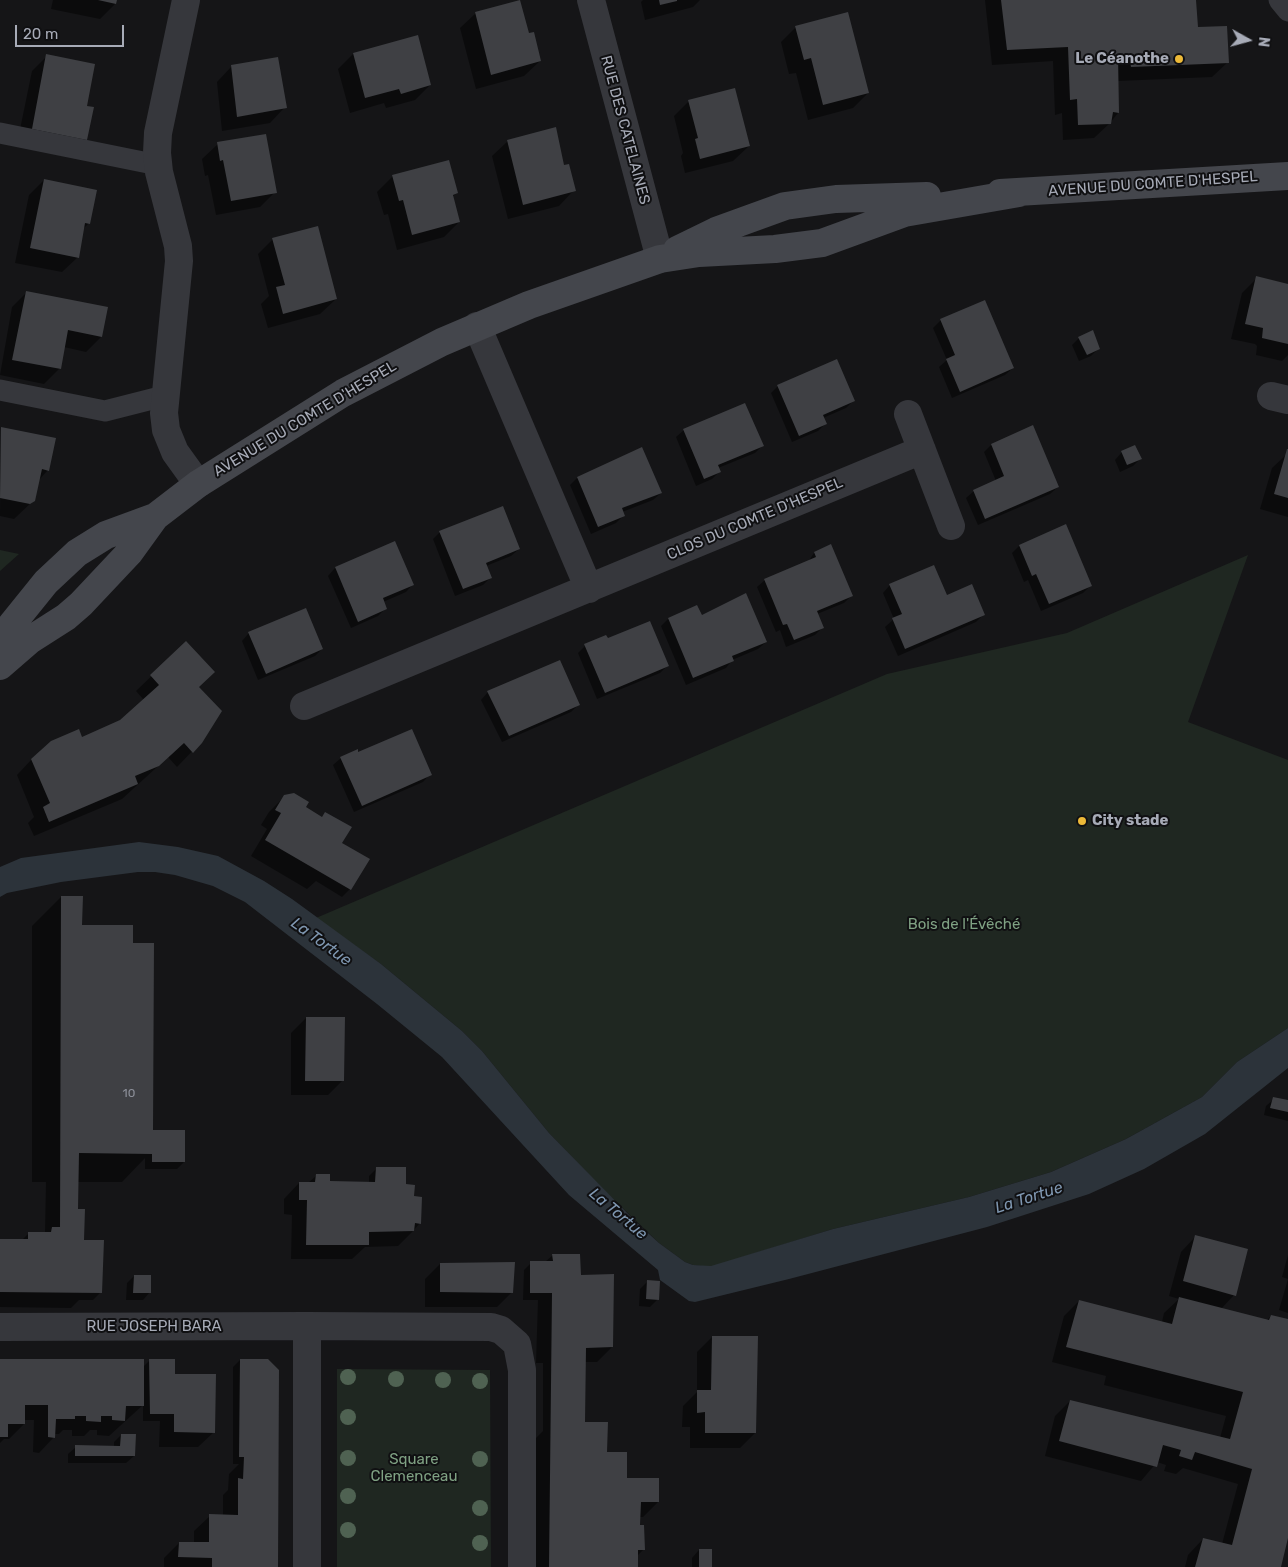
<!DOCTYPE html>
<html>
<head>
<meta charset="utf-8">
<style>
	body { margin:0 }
	#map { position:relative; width:1288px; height:1567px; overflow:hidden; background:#151517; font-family:Rubik,sans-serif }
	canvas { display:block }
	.north { position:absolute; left:1223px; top:15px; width:50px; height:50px; -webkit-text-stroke:4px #101012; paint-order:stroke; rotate:97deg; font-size:14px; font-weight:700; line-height:20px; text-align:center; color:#a7abb7 }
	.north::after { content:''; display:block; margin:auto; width:18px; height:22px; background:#a7abb7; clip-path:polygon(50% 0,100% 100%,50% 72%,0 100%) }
	.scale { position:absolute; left:15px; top:25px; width:109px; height:22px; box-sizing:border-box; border:2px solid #a7abb7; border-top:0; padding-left:6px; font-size:15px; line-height:18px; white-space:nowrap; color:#a7abb7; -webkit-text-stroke:4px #101012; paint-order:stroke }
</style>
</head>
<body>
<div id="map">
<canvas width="1288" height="1567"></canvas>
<div class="north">N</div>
<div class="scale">20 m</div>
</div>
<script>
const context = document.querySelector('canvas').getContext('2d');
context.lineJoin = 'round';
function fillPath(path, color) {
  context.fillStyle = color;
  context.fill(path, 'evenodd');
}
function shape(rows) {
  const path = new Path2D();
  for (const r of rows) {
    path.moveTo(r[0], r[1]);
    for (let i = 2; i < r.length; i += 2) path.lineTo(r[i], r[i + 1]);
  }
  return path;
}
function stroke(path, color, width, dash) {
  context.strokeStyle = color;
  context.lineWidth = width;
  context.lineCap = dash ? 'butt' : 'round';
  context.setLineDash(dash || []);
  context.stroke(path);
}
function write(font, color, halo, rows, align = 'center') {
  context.font = font + ' Rubik,sans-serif';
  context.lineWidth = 4;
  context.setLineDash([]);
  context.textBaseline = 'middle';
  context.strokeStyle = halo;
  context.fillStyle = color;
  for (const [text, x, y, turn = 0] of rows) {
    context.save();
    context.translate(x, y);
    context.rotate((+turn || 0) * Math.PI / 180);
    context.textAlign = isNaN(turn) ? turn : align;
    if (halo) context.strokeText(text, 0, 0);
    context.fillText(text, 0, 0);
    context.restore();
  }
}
const green = shape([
	[0,550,19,554,0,571],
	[1248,555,1188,722,1288,760,1288,1028,1237,1062,1202,1097,1126,1139,1051,1172,969,1197,833,1229,711,1267,693,1265,685,1262,659,1243,606,1192,549,1133,482,1051,462,1031,381,964,316,918,887,674,1067,633],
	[337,1369,490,1370,491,1567,337,1567]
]);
const water = shape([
	[139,842,178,847,218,856,264,881,292,899,381,964,462,1031,482,1051,549,1133,637,1223,659,1243,685,1262,693,1265,711,1266,833,1229,969,1197,1051,1172,1126,1139,1202,1097,1237,1062,1288,1028,1288,1068,1205,1134,1144,1169,1089,1194,987,1227,789,1279,695,1302,689,1301,660,1280,658,1270,569,1195,442,1057,377,1004,245,902,213,886,175,875,155,872,138,872,61,882,7,893,0,897,0,867,21,858]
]);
const shadow = shape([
	[53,0,116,0,115,4,100,19,51,9],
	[643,0,700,0,693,7,645,20,641,2],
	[985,0,1195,0,1197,29,1228,62,1212,77,1118,81,1118,113,1110,123,1094,138,1063,140,1062,113,1055,115,1053,61,992,65],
	[476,13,528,34,540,61,524,76,476,89,460,28],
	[796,27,868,93,853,108,808,120,796,73,789,74,781,42],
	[417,37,430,85,415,100,386,108,384,103,350,113,338,69,353,54],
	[47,56,71,155,17,144,32,71],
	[232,66,285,107,270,123,222,131,217,82],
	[689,101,749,146,733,161,685,173,681,156,683,153,674,116],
	[555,128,563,166,574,190,559,206,508,219,492,156,508,141],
	[218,144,275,192,260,207,216,215,208,175,205,176,202,159],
	[393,176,457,193,452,197,459,222,444,237,397,250,388,214,384,215,377,192],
	[44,180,89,223,83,229,78,257,62,272,15,263,29,195],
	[273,239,336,299,320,314,268,328,261,304,269,296,258,254],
	[1257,278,1288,285,1288,355,1282,361,1256,355,1257,346,1255,344,1231,339,1242,293],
	[27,292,101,337,86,352,64,347,60,368,44,384,0,375,12,307],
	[941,320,1013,368,1005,375,952,398,939,367,947,360,933,328],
	[1079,338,1099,348,1091,356,1079,361,1072,345],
	[778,386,853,401,846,408,823,418,825,424,818,431,792,442,771,393],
	[1,428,48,470,38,481,34,500,14,519,0,516],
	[684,430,762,446,755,453,718,468,719,472,712,479,696,486,676,437],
	[991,445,1058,487,1050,494,978,525,966,498,974,491,996,481,984,452],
	[641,448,661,493,653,500,622,512,624,515,616,523,591,534,570,485,577,478],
	[1122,452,1140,459,1133,466,1120,472,1115,460],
	[1288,453,1288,517,1260,509,1272,468],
	[440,532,519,549,511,556,486,566,490,578,483,585,455,596,433,539],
	[394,543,413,584,406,592,383,602,385,609,378,616,351,628,328,576,335,568],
	[830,546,851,596,844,603,817,614,823,627,815,635,786,647,780,630,776,632,757,587,765,580,808,562,814,553],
	[1019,546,1090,586,1083,593,1041,611,1028,580,1024,582,1012,553],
	[890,585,946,597,984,614,976,622,898,656,885,627,894,619,883,593],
	[697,607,701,616,766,642,758,649,732,660,726,668,686,685,661,626,668,619],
	[249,633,322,649,315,656,258,680,242,641],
	[186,643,198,688,201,742,177,767,168,757,122,799,34,836,28,823,34,817,17,775,32,759,121,722,144,700,136,691],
	[585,646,667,666,660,673,597,699,578,653],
	[488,692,578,705,571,712,502,742,481,700],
	[358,753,430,774,423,782,354,812,333,765,341,758],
	[285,796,321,818,326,813,338,848,368,860,350,889,342,897,316,881,307,889,251,856,267,829,261,825,269,812],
	[61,897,81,926,132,944,151,1133,184,1162,177,1169,145,1169,145,1158,122,1182,77,1182,77,1210,83,1241,101,1292,93,1300,79,1300,71,1308,0,1307,0,1240,22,1240,29,1233,45,1233,46,1182,32,1182,32,926],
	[306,1018,343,1080,328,1095,291,1095,291,1033],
	[1274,1099,1288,1102,1288,1121,1264,1115,1266,1106],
	[376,1169,404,1184,413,1197,420,1223,413,1231,398,1246,365,1247,352,1259,291,1259,292,1215,284,1214,284,1199,299,1183,308,1183,316,1176,329,1182,369,1183,369,1176],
	[1196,1236,1234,1295,1221,1309,1266,1321,1271,1316,1288,1320,1288,1533,1279,1567,1185,1567,1188,1555,1203,1539,1222,1544,1238,1484,1183,1468,1176,1474,1164,1471,1166,1465,1157,1462,1141,1481,1045,1456,1055,1416,1070,1401,1220,1438,1226,1416,1104,1385,1106,1376,1052,1362,1064,1316,1079,1301,1162,1322,1164,1313,1179,1299,1169,1296,1181,1252],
	[553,1255,580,1276,612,1347,597,1362,584,1362,584,1422,626,1479,658,1502,643,1517,639,1517,639,1527,644,1549,637,1556,637,1567,535,1567,535,1439,543,1431,543,1363,536,1363,538,1300,523,1300,524,1270,531,1263,545,1262],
	[1288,1255,1288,1279,1282,1277],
	[440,1264,512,1292,497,1307,425,1307,425,1279],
	[134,1276,150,1292,143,1300,126,1300,127,1283],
	[1288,1279,1288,1313,1279,1310],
	[648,1281,658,1299,650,1307,639,1306,640,1289],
	[712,1337,755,1433,740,1448,690,1448,690,1427,682,1427,683,1406,697,1392,697,1352],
	[0,1360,143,1367,150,1360,174,1377,214,1432,198,1447,159,1447,160,1421,143,1421,143,1405,109,1436,97,1435,97,1430,90,1430,84,1436,72,1436,72,1430,63,1430,59,1434,54,1434,54,1437,39,1453,33,1452,34,1420,24,1420,24,1424,9,1439,4,1439,0,1443],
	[240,1360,277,1567,164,1567,164,1558,179,1543,194,1543,194,1531,210,1516,223,1516,223,1495,228,1490,229,1474,239,1464,233,1464,233,1367],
	[121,1435,134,1456,126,1463,68,1463,68,1454,76,1447,114,1447,114,1442],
	[699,1550,711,1567,692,1567,692,1558]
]);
const building = shape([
	[98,0,117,0,116,4],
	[520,0,529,33,534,32,541,61,491,75,475,12],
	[659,0,677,0,677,1,660,5],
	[1001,0,1196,0,1198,27,1227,26,1229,63,1131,67,1129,55,1118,55,1119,113,1113,112,1111,124,1078,125,1077,99,1070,100,1068,47,1007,50],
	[848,12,869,93,823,105,811,58,804,60,795,26],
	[418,35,431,85,401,94,399,89,365,98,353,53],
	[46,54,95,64,87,106,94,107,87,140,32,129],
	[278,57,287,108,237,117,231,65],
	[735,88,750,146,700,159,695,139,698,138,688,100],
	[556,127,564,165,569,164,576,191,523,205,507,140],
	[266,134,277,193,231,201,223,160,220,161,217,142],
	[449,160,458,193,453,195,460,222,412,235,403,200,399,201,392,175],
	[44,179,97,190,90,224,85,223,79,258,30,248],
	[318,226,337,299,283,314,276,287,285,285,272,238],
	[1256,276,1288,284,1288,344,1262,338,1263,328,1245,324],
	[26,291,108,307,102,337,68,330,61,369,12,360],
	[985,300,1014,368,960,392,946,359,955,355,940,319],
	[1093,330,1100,349,1087,355,1078,337],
	[837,359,855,401,823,415,827,424,799,436,777,385],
	[745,403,764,446,718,465,721,472,704,479,683,429],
	[1033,425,1059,487,985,519,973,490,1004,476,991,444],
	[1,427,56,438,49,471,42,469,35,501,30,504,0,498],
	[1135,445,1142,459,1127,465,1121,451],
	[642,447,662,493,622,508,625,516,598,527,577,477],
	[1287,449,1288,449,1288,498,1274,494],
	[503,506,520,549,486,563,492,578,463,589,439,531],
	[1066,524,1092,586,1049,604,1036,574,1032,576,1019,545],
	[395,541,414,585,383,598,387,609,358,622,335,567],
	[831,544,853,596,817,611,824,628,794,640,787,624,783,625,764,579,816,557,814,552],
	[934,565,947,595,972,584,985,615,905,649,892,618,902,614,889,584],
	[746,593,767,642,732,656,734,661,693,678,668,618,697,605,702,615],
	[306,608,323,649,266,674,248,632],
	[650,621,669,666,605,693,584,644,606,635,608,638],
	[186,641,215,672,199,687,222,711,202,743,193,753,184,743,159,766,135,776,138,784,49,822,43,807,50,803,31,759,51,741,79,729,82,737,120,720,159,685,150,675],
	[560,660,580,705,509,736,487,691],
	[412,729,432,775,362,806,340,757,358,749,358,752],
	[294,793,309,802,306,807,322,817,325,812,352,827,342,843,370,859,351,890,265,840,281,813,275,810,284,795],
	[61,896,83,896,82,925,133,925,133,943,154,943,153,1130,185,1130,185,1162,152,1162,152,1154,79,1153,78,1209,85,1209,84,1240,104,1240,102,1293,0,1292,0,1239,28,1239,28,1232,51,1232,52,1227,60,1227],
	[306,1017,345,1017,344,1081,305,1081],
	[1273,1097,1288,1100,1288,1112,1270,1108],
	[376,1167,406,1167,406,1184,415,1185,414,1196,422,1197,421,1224,415,1223,414,1231,369,1232,369,1245,306,1245,307,1200,299,1200,299,1182,315,1182,316,1174,330,1174,330,1181,375,1182],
	[1195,1235,1248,1249,1236,1296,1183,1281],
	[552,1254,580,1254,581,1275,614,1274,613,1347,586,1348,585,1422,608,1422,607,1452,627,1452,627,1478,659,1478,659,1502,641,1502,640,1525,644,1525,645,1550,638,1550,638,1567,549,1567,552,1293,530,1293,530,1261,553,1261],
	[515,1262,513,1293,440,1292,440,1263],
	[134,1275,151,1275,151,1293,133,1293],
	[647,1280,660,1281,659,1300,646,1299],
	[1179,1297,1269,1320,1271,1315,1288,1319,1288,1538,1281,1567,1195,1567,1203,1538,1232,1545,1252,1469,1195,1452,1192,1460,1179,1456,1181,1450,1163,1445,1157,1467,1059,1441,1070,1400,1230,1439,1243,1392,1066,1347,1079,1300,1172,1324],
	[712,1336,758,1336,756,1433,705,1433,705,1412,697,1413,697,1390,711,1390],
	[0,1359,144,1359,144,1406,126,1406,125,1421,112,1420,112,1416,101,1416,101,1422,86,1421,86,1416,75,1416,75,1419,56,1419,55,1438,48,1437,48,1405,25,1405,25,1424,8,1424,8,1437,0,1437],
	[149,1359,175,1359,175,1374,216,1374,215,1433,174,1432,174,1414,150,1414],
	[240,1359,268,1359,279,1370,278,1567,212,1567,212,1558,178,1557,179,1542,209,1542,209,1514,238,1515,238,1478,243,1479,244,1457,239,1457],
	[121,1434,136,1434,135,1456,75,1456,75,1445,120,1446],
	[699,1549,712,1549,712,1567,699,1567]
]);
const lane = shape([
	[1279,0,1288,11],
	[0,133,158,165],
	[0,390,105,411,164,396]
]);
const street = shape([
	[186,0,158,133,157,153,159,172,178,246,179,261,164,413,166,430,175,452,198,484],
	[591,0,660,259],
	[477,326,589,589],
	[1271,396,1288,400],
	[908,414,951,526],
	[304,706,922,450],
	[0,1327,307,1326,491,1327,501,1330,517,1344,522,1370,522,1567],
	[307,1567,307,1326]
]);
const secondary = shape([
	[1000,193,1288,176],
	[677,250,716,231,785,206,836,199,927,196],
	[0,639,46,582,77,553,106,535,155,517],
	[0,666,30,640,66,617,81,604,129,553,155,517,198,484,343,393,442,342,529,305,660,259,699,253,775,249,822,243,904,213,1019,193]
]);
const trees = [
	[348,1377],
	[396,1379],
	[443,1380],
	[480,1381],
	[348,1417],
	[348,1458],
	[480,1459],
	[348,1496],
	[480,1508],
	[348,1530],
	[480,1543]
];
const markers = [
	[1179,59,5,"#ecb938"],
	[1082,821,5,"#ecb938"]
];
const numberNames = [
	["10",129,1094]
];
const poiNames = [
	["Le Céanothe",1169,59],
	["City stade",1092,821,"left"]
];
const streetNames = [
	["RUE DES CATELAINES",625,130,75],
	["AVENUE DU COMTE D'HESPEL",1153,184,-4],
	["AVENUE DU COMTE D'HESPEL",305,419,-31],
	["CLOS DU COMTE D'HESPEL",755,519,-23],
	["RUE JOSEPH BARA",154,1327]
];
const parkNames = [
	["Bois de l'Évêché",964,925],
	["Square",414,1460],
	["Clemenceau",414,1477]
];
const waterNames = [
	["La Tortue",321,942,36],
	["La Tortue",1029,1198,-18],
	["La Tortue",618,1214,40]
];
fillPath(green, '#1f2721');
fillPath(water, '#2c333a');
fillPath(shadow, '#0007');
fillPath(building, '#3f4044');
stroke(lane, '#36373c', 21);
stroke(street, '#36373c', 28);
stroke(secondary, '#44464c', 28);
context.fillStyle = '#4f6252';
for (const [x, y] of trees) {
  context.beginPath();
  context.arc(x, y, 8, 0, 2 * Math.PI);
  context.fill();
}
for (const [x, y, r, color] of markers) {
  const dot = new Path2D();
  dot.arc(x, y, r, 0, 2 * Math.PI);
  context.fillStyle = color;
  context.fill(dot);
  stroke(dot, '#101012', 2);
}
write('12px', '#8d909a', null, numberNames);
write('bold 15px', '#a7abb7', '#101012', poiNames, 'right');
write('15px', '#a7abb7', '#101012', streetNames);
write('15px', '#7fa183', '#101012', parkNames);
write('italic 16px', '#7f97b1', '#101012', waterNames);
</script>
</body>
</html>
